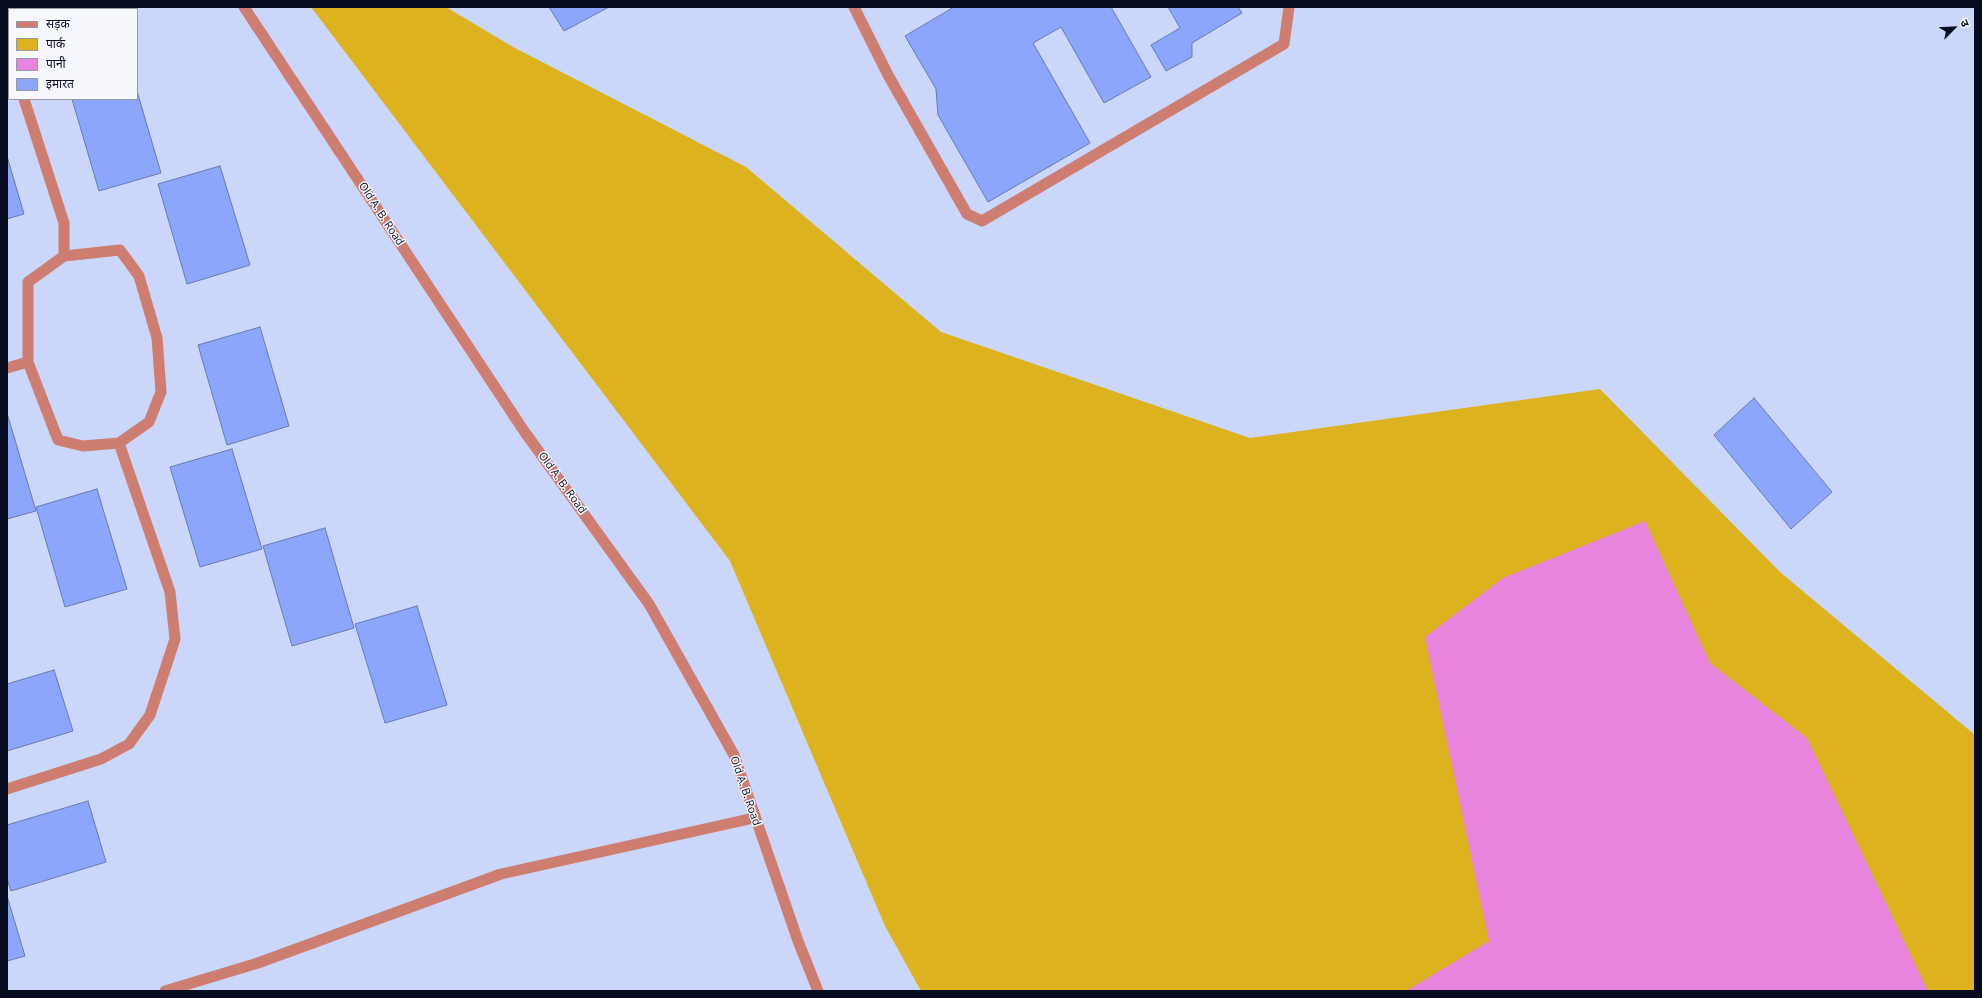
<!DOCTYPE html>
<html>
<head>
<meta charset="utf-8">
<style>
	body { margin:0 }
	#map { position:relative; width:1982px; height:998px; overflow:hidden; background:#cad6fa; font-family:"Open Sans","Noto Sans Devanagari",sans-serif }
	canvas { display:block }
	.frame { position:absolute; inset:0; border:8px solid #080d21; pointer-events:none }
	.legend { position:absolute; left:8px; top:8px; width:130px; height:92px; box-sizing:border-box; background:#f6f8fe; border:1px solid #979aa6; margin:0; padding:5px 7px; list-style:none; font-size:12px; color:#080d21 }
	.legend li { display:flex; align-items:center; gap:8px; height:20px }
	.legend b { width:20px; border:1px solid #979aa6 }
	.north { position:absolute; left:1934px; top:8px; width:40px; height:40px; -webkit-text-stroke:3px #f6f8fe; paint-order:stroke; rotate:66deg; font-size:11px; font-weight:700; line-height:16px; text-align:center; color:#080d21 }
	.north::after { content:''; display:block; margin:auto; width:14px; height:18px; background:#080d21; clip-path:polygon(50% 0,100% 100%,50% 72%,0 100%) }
</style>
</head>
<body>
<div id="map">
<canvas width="1982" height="998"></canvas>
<div class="frame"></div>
<ul class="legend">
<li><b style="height:5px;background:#cd7e70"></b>सड़क</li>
<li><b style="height:11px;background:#dcb21e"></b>पार्क</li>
<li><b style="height:11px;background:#e784dd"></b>पानी</li>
<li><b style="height:11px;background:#8ca6fe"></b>इमारत</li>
</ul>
<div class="north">उ</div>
</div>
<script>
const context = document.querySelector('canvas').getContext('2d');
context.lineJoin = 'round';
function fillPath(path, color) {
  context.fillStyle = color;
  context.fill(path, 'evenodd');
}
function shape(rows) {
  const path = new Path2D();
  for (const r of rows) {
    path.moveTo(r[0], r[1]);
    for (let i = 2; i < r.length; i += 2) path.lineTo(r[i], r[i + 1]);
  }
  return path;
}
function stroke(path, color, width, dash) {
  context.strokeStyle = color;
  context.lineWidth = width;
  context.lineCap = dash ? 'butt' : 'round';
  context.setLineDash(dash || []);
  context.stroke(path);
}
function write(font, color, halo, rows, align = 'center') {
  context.font = font + ' "Open Sans",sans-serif';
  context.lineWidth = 3;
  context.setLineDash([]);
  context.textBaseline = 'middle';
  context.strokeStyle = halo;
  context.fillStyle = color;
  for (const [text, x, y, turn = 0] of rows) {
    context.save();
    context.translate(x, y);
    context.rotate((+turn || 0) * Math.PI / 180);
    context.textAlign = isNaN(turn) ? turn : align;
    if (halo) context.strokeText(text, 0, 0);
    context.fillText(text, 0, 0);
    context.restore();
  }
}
const green = shape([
	[311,7,446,7,513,47,746,167,941,332,1250,438,1600,389,1780,572,1975,735,1975,991,921,991,885,926,730,561]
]);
const water = shape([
	[1645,521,1710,663,1807,738,1928,991,1406,991,1489,941,1425,637,1503,578]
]);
const building = shape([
	[549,7,609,7,564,31,549,7],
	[954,7,1111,7,1151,77,1104,103,1061,27,1033,43,1090,143,988,202,938,115,936,89,905,36,954,7],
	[1168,7,1238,7,1242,13,1192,43,1192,57,1166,71,1151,45,1180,28,1168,7],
	[137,91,161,173,99,191,72,99,137,99,137,91],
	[7,156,24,214,7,219,7,156],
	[220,166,250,265,187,284,158,184,220,166],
	[260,327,289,426,227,445,198,345,260,327],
	[1754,398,1832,492,1791,529,1714,435,1754,398],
	[7,413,36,511,7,519,7,413],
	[232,449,262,549,200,567,170,467,232,449],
	[97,489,127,589,65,607,36,507,97,489],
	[325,528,354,628,292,646,263,546,325,528],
	[417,606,447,705,385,723,355,624,417,606],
	[54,670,73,731,7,751,7,684,54,670],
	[88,801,106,862,11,891,7,879,7,825,88,801],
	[7,896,25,956,7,961,7,896]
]);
const minor = shape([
	[854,7,888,75,967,214,982,221,1284,44,1289,7],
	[7,68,9,70],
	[24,99,64,223,64,256],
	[120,250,139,276,157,338,161,392,149,422,119,443,83,446,58,440,28,362,28,282,64,256,120,250],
	[7,368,28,362],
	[7,789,101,759,129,744,150,715,175,639,170,592,119,443]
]);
const tertiary = shape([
	[244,7,524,431,649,604,734,755,798,941,818,991],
	[165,991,258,963,501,874,754,818]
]);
const streetNames = [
	["Old A. B. Road",381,214,57],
	["Old A. B. Road",562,483,54],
	["Old A. B. Road",745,791,71]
];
fillPath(green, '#dcb21e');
fillPath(water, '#e784dd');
fillPath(building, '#8ca6fe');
stroke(building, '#6979af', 1);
stroke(minor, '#cd7e70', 11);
stroke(tertiary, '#cd7e70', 11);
write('11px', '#080d21', '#f6f8fe', streetNames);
</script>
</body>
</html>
